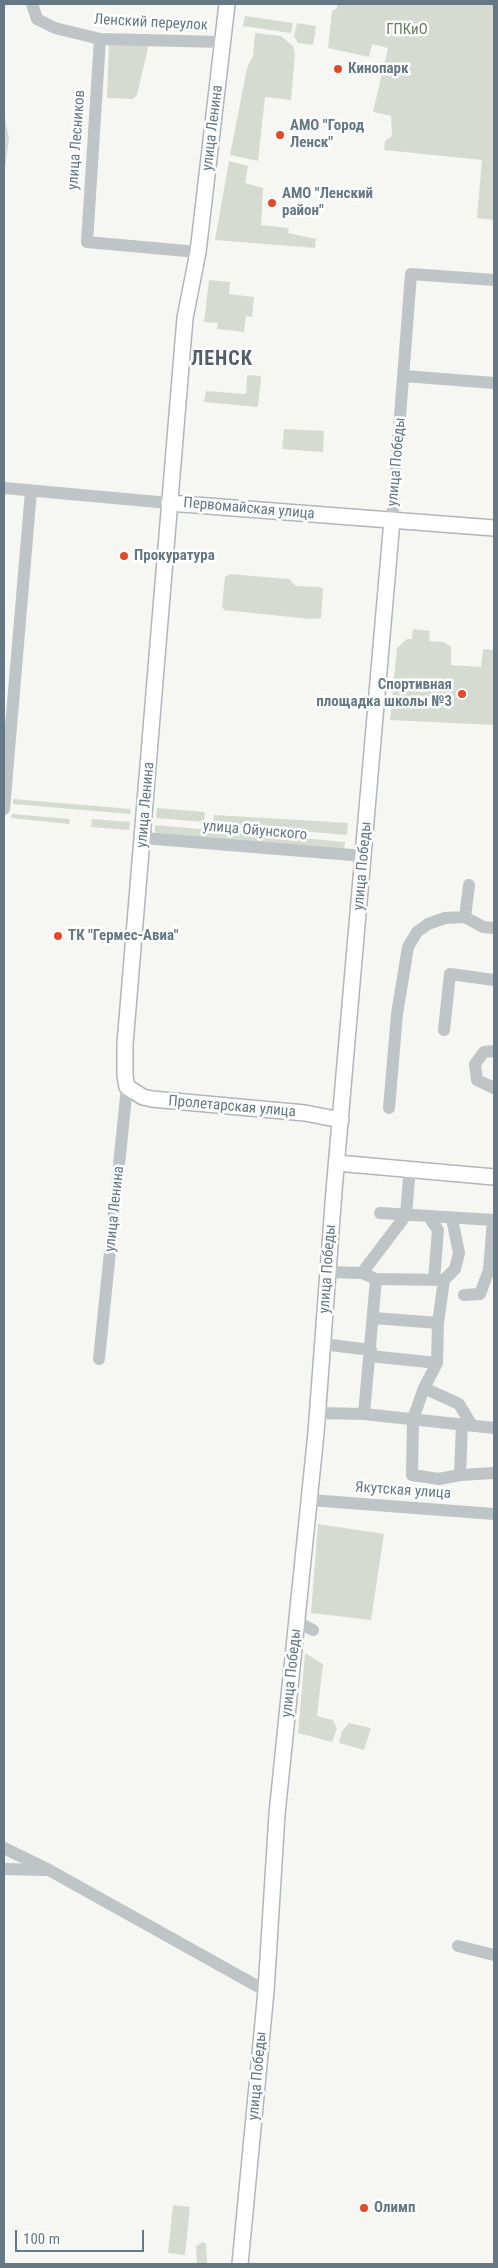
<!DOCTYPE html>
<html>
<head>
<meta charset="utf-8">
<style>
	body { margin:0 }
	#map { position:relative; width:498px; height:2268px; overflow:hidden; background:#f6f6f3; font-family:"Roboto Condensed",sans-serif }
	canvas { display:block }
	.frame { position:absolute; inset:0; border:5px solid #657884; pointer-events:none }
	.scale { position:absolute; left:15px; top:2230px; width:129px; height:22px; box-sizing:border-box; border:2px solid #657884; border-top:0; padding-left:6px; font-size:15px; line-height:18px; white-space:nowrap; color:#657884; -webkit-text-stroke:4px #fff; paint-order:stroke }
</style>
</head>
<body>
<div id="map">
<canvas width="498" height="2268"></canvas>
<div class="frame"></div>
<div class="scale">100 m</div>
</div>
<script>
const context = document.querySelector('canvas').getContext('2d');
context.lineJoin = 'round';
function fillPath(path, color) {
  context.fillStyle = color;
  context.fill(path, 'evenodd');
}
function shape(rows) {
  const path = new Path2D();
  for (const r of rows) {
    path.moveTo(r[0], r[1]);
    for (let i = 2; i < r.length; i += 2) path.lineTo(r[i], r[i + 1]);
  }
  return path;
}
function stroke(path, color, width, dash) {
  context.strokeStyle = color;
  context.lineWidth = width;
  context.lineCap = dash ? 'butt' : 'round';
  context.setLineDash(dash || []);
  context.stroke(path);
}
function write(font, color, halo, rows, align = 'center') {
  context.font = font + ' "Roboto Condensed",sans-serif';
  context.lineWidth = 5;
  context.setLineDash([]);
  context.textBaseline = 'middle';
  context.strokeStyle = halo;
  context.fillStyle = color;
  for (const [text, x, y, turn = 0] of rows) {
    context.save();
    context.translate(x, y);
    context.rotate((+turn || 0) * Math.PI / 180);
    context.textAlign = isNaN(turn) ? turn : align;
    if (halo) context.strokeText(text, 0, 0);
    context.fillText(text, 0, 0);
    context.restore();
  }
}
const green = shape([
	[337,4,494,4,494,220,477,218,482,160,384,150,385,141,392,136,391,116,373,112,388,48,372,44,369,57,328,48,332,11,337,8],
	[245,16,293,23,291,33,243,26],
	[297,23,316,26,313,45,298,43,294,36],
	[255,33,281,36,293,46,295,54,291,100,265,97,258,161,230,155,247,68,253,56],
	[109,43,149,44,137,95,133,99,107,98],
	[4,114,9,138,4,175],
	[229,161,248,166,245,183,263,188,261,225,289,228,288,233,316,239,315,248,215,240],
	[209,280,230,282,229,294,254,297,252,317,246,316,244,332,217,329,218,323,204,322],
	[247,375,261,376,258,407,204,402,206,391,246,394],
	[284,429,324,431,323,452,282,449],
	[230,574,289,579,296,586,320,587,323,589,321,618,310,619,224,610,222,607,225,577],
	[413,629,430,631,429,641,444,642,451,647,451,665,481,667,483,649,494,650,494,725,390,720,397,648,407,639,412,639],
	[13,799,131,809,130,814,13,804],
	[157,808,205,812,204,822,156,818],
	[12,814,70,819,69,824,11,818],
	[214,815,348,823,347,835,213,823],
	[92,819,130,822,129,830,91,827],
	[155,825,345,842,344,853,155,835],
	[318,1524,384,1534,371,1620,311,1613],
	[305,1653,323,1664,317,1716,333,1720,337,1729,332,1742,298,1733],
	[349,1723,371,1728,364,1750,339,1743,342,1731],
	[173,2205,190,2207,185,2255,168,2253],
	[203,2242,206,2244,207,2264,197,2264,196,2246]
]);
const minor = shape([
	[32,4,37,19,55,28,100,39,223,42],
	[100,39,87,242,198,252],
	[404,376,494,383],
	[4,488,169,503],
	[392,520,411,274,494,280],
	[4,809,31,491],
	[143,838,364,856],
	[469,885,465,917,483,927,494,928],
	[444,1030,450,974,494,980],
	[494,1051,484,1052,475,1064,477,1080,494,1088],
	[389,1108,397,1014,408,947,417,932,428,924,445,918,465,917],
	[380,1213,494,1220],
	[429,1217,438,1230,434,1280],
	[452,1219,459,1253,455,1269,444,1280,438,1323,437,1363,424,1388,413,1419,412,1475,439,1479,460,1475,494,1473],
	[328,1272,362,1273,376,1279,444,1280],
	[362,1273,406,1215,409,1179],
	[464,1295,480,1294,489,1270,493,1220],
	[374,1318,438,1323],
	[322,1344,371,1350],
	[370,1356,437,1363],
	[99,1359,127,1087],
	[424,1388,459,1404,471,1424],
	[317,1413,364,1414,494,1428],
	[364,1414,376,1279],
	[460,1475,462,1424],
	[310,1500,494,1514],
	[297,1622,313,1630],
	[4,1848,49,1870,266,1991],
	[4,1869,44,1870],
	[458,1946,494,1955]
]);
const major = shape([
	[227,4,198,252,185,318,125,1044,125,1076,127,1087,143,1097,152,1099,305,1113,341,1120],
	[169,503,494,528],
	[337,1163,494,1177],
	[240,2264,266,1991,277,1814,316,1433,334,1191,392,520]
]);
const markers = [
	[338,69,5,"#e34a27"],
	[280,135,5,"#e34a27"],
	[272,203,5,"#e34a27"],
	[124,556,5,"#e34a27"],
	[462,694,5,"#e34a27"],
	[58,936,5,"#e34a27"],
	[364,2208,5,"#e34a27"]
];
const streetNames = [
	["Ленский переулок",151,23,3],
	["улица Ленина",213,128,-83],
	["улица Лесников",77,140,-86],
	["улица Победы",397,462,-85],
	["Первомайская улица",249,509,5],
	["улица Ленина",146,805,-85],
	["улица Ойунского",255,831,5],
	["улица Победы",363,866,-85],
	["Пролетарская улица",232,1107,5],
	["улица Ленина",115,1209,-84],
	["улица Победы",328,1269,-86],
	["Якутская улица",403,1491,4],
	["улица Победы",292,1673,-84],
	["улица Победы",258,2076,-85]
];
const parkNames = [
	["ГПКиО",407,30]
];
const poiNames = [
	["Кинопарк",348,69],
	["АМО \"Город",290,126],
	["Ленск\"",290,143],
	["АМО \"Ленский",282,194],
	["район\"",282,211],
	["Прокуратура",134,556],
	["Спортивная",452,685,"right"],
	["площадка школы №3",452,702,"right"],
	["ТК \"Гермес-Авиа\"",68,936],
	["Олимп",374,2208]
];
const districtNames = [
	["ЛЕНСК",222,360]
];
fillPath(green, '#d6dbd2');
stroke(major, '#b1b6ba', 18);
stroke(minor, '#bfc4c7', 12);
stroke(major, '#fff', 15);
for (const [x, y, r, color] of markers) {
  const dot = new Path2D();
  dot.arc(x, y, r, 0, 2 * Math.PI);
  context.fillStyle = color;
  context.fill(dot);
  stroke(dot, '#fff', 2);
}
write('15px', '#657884', '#fff', streetNames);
write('15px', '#6a7b64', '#fff', parkNames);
write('bold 15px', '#657884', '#fff', poiNames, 'left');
context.letterSpacing = '1px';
write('bold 20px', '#536069', '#fff', districtNames);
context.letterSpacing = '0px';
</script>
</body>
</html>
